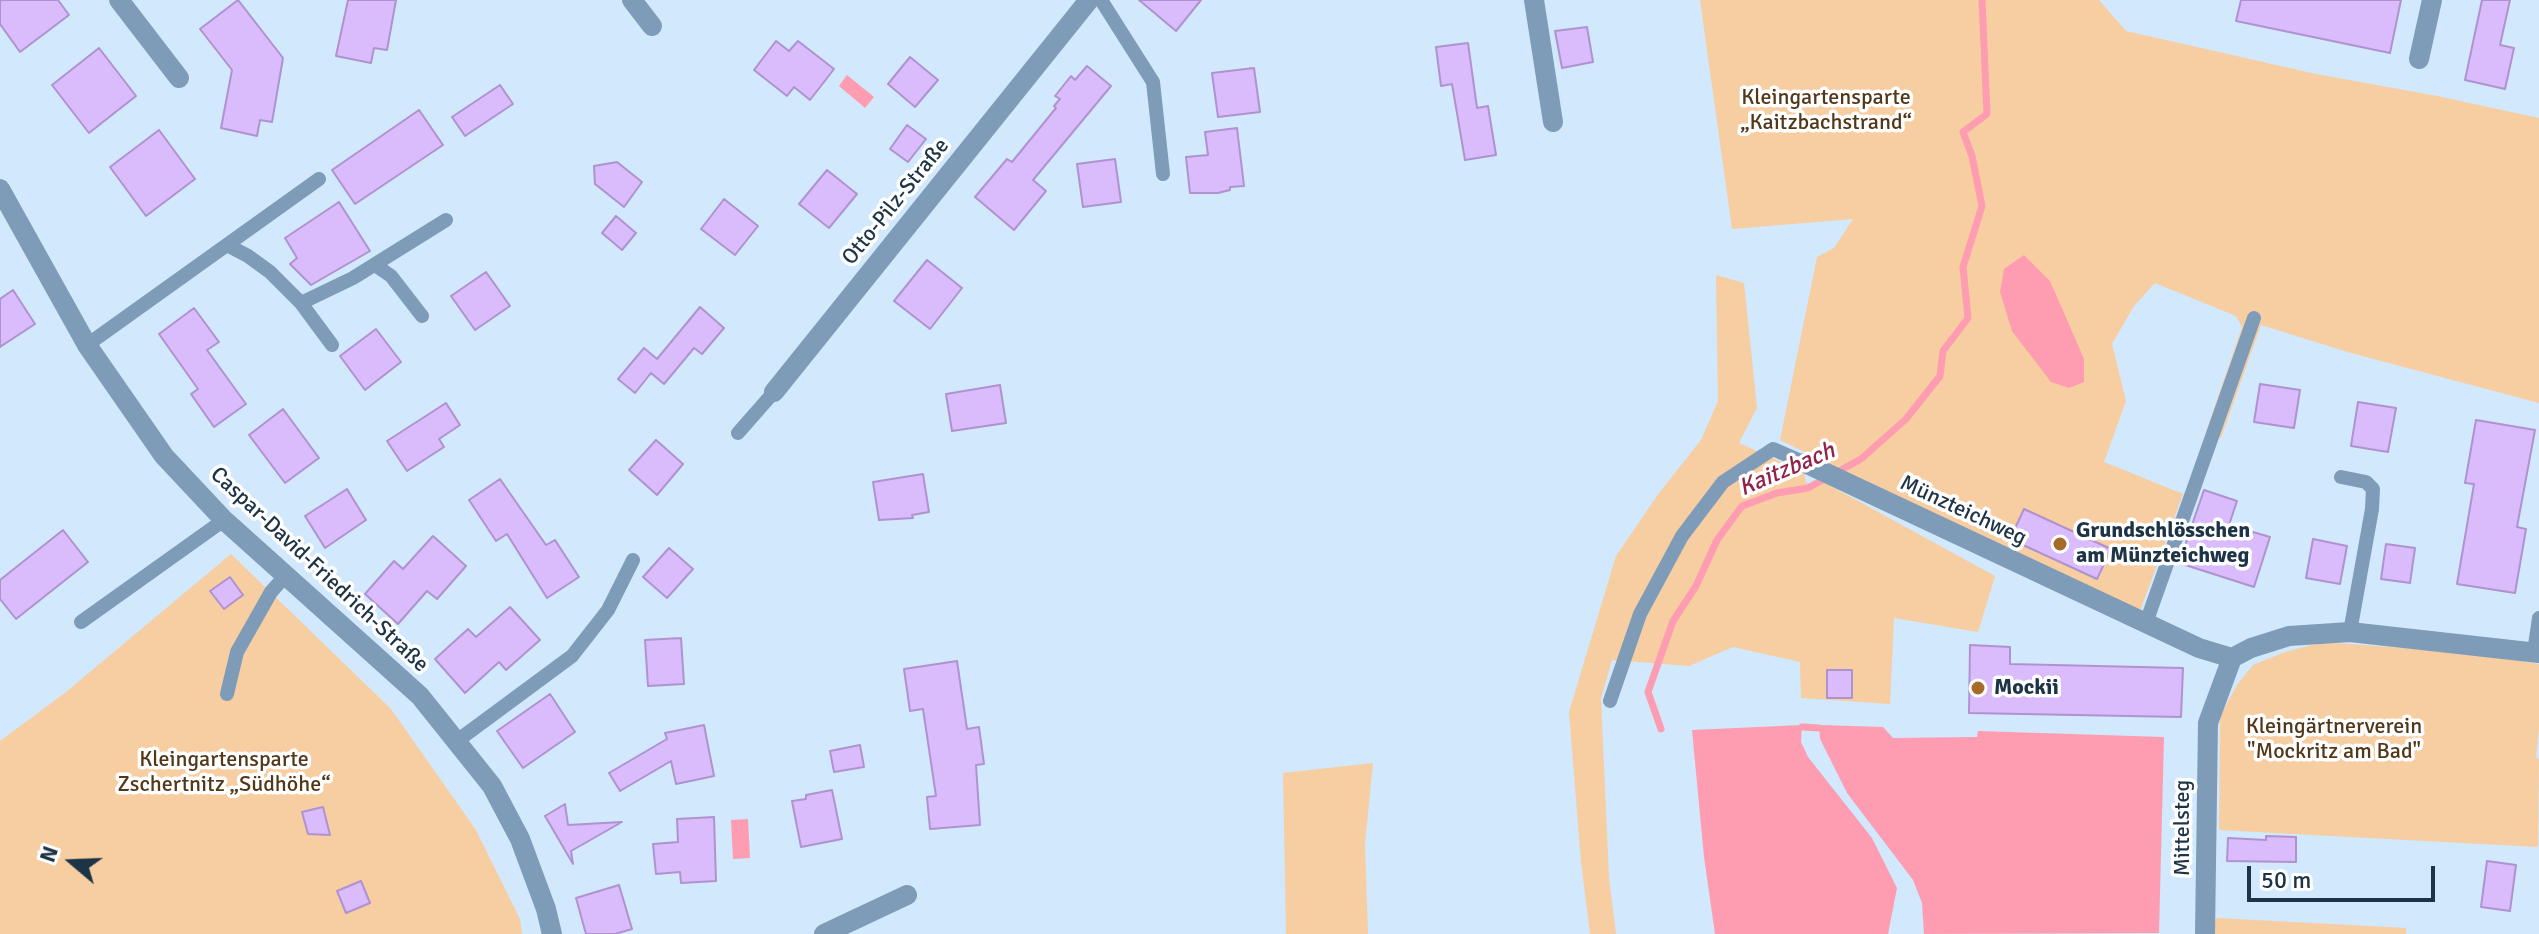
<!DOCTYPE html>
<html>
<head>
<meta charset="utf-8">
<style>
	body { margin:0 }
	#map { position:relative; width:2539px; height:934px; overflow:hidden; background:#d2e8fc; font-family:Signika,sans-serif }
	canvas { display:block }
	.north { position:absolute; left:32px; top:822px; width:80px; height:80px; -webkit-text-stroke:6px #fff; paint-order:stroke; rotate:289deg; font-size:22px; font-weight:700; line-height:32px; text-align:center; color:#1d3346 }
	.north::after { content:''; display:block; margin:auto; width:28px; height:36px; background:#1d3346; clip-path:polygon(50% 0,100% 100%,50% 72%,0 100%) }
	.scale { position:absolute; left:2247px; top:866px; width:188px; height:36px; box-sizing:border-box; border:4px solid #1d3346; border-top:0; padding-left:10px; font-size:24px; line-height:28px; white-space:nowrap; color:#1d3346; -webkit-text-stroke:6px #fff; paint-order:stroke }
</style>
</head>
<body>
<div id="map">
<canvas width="2539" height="934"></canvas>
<div class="north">N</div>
<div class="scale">50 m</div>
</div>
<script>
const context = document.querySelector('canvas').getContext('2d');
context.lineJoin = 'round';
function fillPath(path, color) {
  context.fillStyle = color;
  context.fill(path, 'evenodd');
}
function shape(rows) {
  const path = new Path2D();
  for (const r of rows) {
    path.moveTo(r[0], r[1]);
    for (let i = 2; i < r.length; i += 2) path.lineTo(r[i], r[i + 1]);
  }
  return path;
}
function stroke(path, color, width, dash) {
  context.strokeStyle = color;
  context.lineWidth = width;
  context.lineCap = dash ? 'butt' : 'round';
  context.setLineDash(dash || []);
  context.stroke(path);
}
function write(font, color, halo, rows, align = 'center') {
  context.font = font + ' Signika,sans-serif';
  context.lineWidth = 7;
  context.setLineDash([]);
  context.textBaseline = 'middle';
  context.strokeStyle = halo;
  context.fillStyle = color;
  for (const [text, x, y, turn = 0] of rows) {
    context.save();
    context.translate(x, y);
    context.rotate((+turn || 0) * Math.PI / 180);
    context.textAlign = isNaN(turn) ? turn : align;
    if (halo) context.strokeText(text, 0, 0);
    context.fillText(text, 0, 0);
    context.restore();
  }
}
const green = shape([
	[1700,0,2099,0,2126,31,2316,74,2437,96,2539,118,2539,403,2351,353,2261,325,2221,438,2206,432,2242,327,2236,316,2155,283,2134,306,2112,344,2126,401,2104,462,2183,494,2140,611,1961,528,1780,440,1817,257,1834,248,1853,219,1732,229],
	[1716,275,1744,283,1757,408,1739,443,1804,472,1806,483,1825,483,1995,576,1978,632,1894,618,1890,704,1801,698,1800,662,1733,647,1689,666,1612,660,1601,698,1609,878,1616,934,1590,934,1581,862,1569,712,1616,556,1659,493,1701,440,1718,401],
	[231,554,391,709,476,830,520,919,522,934,0,934,0,741,66,692],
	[2323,642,2484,654,2539,664,2539,729,2536,757,2539,759,2538,847,2219,830,2220,716,2237,685,2253,665,2285,652],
	[1373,763,1365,844,1368,934,1286,934,1283,773],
	[2217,918,2406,928,2406,934,2212,934,2212,924]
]);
const water = shape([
	[847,75,874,97,865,108,839,86],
	[2024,255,2050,281,2084,359,2084,382,2069,388,2051,382,2012,331,2000,292,2004,269],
	[1802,725,1801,742,1808,757,1872,838,1897,888,1888,934,1715,934,1704,857,1692,730],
	[1819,725,1883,727,1893,738,1977,737,1978,731,2164,737,2159,933,1924,934,1922,903,1913,880,1847,793,1820,739],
	[748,819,750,858,733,859,731,820]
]);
const stream = shape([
	[1802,727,1819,728],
	[1661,729,1648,692,1673,621,1696,586,1717,540,1742,506,1777,493,1808,488,1861,459,1906,419,1940,376,1943,351,1968,318,1963,267,1982,206,1972,156,1963,132,1987,114,1982,0]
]);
const building = shape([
	[0,0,58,0,69,15,20,52,0,24,0,0],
	[238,0,283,58,272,122,260,120,257,136,221,128,232,70,200,29,238,0],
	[348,0,396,0,387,50,374,48,371,63,336,56,348,0],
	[1139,0,1201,0,1176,31,1139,0],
	[2241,0,2401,0,2390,53,2236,21,2241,0],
	[2482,0,2510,0,2500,45,2514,48,2505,89,2465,80,2482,0],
	[1587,27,1593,62,1562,68,1555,31,1587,27],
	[776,41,789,51,798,41,834,69,810,100,794,87,787,96,754,70,776,41],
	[1468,43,1477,108,1488,106,1496,155,1465,160,1452,84,1441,86,1436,47,1468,43],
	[99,48,136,96,89,133,52,85,99,48],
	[910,57,938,80,915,107,888,84,910,57],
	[1087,66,1111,86,1033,180,1046,191,1014,230,975,197,1007,159,1012,162,1056,108,1054,106,1060,99,1055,96,1071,76,1075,80,1087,66],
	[1254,68,1260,112,1218,117,1212,73,1254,68],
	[500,85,513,104,465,136,452,117,500,85],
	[419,110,443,145,355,204,332,170,419,110],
	[907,125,926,139,908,162,890,149,907,125],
	[1237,128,1244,186,1230,187,1230,190,1218,193,1190,193,1186,157,1208,155,1205,132,1237,128],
	[159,130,195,179,146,216,110,167,159,130],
	[1115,159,1121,202,1083,207,1077,164,1115,159],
	[617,162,642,182,624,207,595,184,594,166,617,162],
	[827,170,857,194,829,228,799,204,827,170],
	[724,199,758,226,735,255,701,229,724,199],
	[339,202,370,251,311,285,290,264,297,258,285,238,339,202],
	[616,216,636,233,622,250,602,233,616,216],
	[927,260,962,288,930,329,894,301,927,260],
	[486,272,510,306,475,330,451,296,486,272],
	[13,290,35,324,0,347,0,299,13,290],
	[700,307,724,328,702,354,694,348,664,384,651,373,635,393,618,379,644,348,657,359,700,307],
	[194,308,219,342,207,350,246,404,214,427,191,394,198,389,159,334,194,308],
	[376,329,401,362,365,390,340,356,376,329],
	[2260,384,2300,390,2294,428,2254,422,2260,384],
	[1000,385,1006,423,952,431,946,394,1000,385],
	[2358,402,2396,408,2388,452,2351,446,2358,402],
	[446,403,460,425,439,439,444,447,407,471,387,441,446,403],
	[283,409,319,458,285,483,249,435,283,409],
	[2476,420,2535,430,2517,527,2526,529,2515,593,2457,584,2474,484,2465,483,2476,420],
	[656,440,683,464,657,495,629,470,656,440],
	[923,474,929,512,912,515,913,518,879,520,873,482,923,474],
	[500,479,546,545,555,540,579,577,547,598,507,534,496,541,469,500,500,479],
	[347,489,366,520,325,548,305,516,347,489],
	[2204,490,2237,501,2229,525,2270,537,2254,587,2179,563,2204,490],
	[2024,509,2111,549,2097,579,2010,539,2024,509],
	[63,530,88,562,16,619,0,599,0,580,63,530],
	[433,536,466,566,437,599,427,591,398,624,365,594,394,561,403,569,433,536],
	[2313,539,2347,546,2340,584,2306,578,2313,539],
	[2386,544,2415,548,2410,583,2381,579,2386,544],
	[669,548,693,569,667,598,643,577,669,548],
	[230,577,243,595,224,609,210,591,230,577],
	[510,607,540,640,506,670,499,662,465,693,435,659,468,629,476,637,510,607],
	[681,638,684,684,648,686,645,640,681,638],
	[1970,645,2010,647,2010,664,2183,668,2181,717,1969,713,1970,645],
	[957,661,967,729,979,727,984,764,976,765,980,825,930,829,927,797,936,796,923,709,910,711,904,669,957,661],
	[1827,670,1852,670,1852,698,1827,698,1827,670],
	[550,694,575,732,523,768,497,731,550,694],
	[704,725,714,776,676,784,671,761,620,791,609,773,667,739,665,733,704,725],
	[860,745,864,767,834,772,830,751,860,745],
	[832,790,842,839,801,847,792,801,806,799,806,795,832,790],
	[565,804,568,825,622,822,571,851,573,864,545,816,565,804],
	[323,807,330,835,308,834,302,812,323,807],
	[714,817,716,881,681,883,680,872,656,874,653,844,678,842,677,819,714,817],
	[2266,836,2296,837,2296,862,2227,861,2228,838,2266,840,2266,836],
	[2487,861,2516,865,2510,911,2481,907,2487,861],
	[361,881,370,903,346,913,337,891,361,881],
	[619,885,632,929,615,934,586,934,576,898,619,885]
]);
const service = shape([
	[1101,0,1153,82,1163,174],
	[227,245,248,256,270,272,301,303,353,278,446,220],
	[375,265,391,276,422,316],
	[301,303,332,345],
	[87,345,319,179],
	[738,433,774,392],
	[2341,477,2366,482,2373,489,2372,509,2350,632],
	[81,622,224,520],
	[2146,623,2254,318],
	[2534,652,2539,618],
	[227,694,237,652,271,592,286,575],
	[1610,701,1640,614,1682,536,1723,482,1773,449,1805,463],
	[457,741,572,656,608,610,633,560]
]);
const minor = shape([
	[119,0,179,78],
	[632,0,652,26],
	[1534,0,1553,122],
	[2419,59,2432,0],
	[774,392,1089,0],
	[1805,463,2199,648,2232,658],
	[824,934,907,895],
	[2205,934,2208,723,2232,658,2251,648,2289,636,2350,632,2539,653]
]);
const tertiary = shape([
	[0,189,87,345,164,456,224,520,420,696,492,786,520,839,546,909,552,934]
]);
const markers = [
	[2060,544,8,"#a46b29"],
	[1978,688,8,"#a46b29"]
];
const parkNames = [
	["Kleingartensparte",1826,98],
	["„Kaitzbachstrand“",1826,123],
	["Kleingärtnerverein",2334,727],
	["\"Mockritz am Bad\"",2334,752],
	["Kleingartensparte",224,760],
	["Zschertnitz „Südhöhe“",224,785]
];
const streetNames = [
	["Otto-Pilz-Straße",896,202,-51],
	["Münzteichweg",1963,511,25],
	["Caspar-David-Friedrich-Straße",319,570,43],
	["Mittelsteg",2183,828,-90]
];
const poiNames = [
	["Grundschlösschen",2076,531],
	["am Münzteichweg",2076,556],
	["Mockii",1994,688]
];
const waterNames = [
	["Kaitzbach",1787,470,-23]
];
fillPath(green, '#f7cda2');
fillPath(water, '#fe9cb1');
stroke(stream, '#fe9cb1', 7);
fillPath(building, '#dabbfc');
stroke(building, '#af93ce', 2);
stroke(service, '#7e9cb8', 14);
stroke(minor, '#7e9cb8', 20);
stroke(tertiary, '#7e9cb8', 20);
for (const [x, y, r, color] of markers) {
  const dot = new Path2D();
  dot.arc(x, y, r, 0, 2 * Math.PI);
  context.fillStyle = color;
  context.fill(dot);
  stroke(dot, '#fff', 3);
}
write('22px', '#523718', '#fff', parkNames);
write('22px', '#1d3346', '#fff', streetNames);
write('bold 22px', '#1d3346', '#fff', poiNames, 'left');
write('italic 24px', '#922247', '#fff', waterNames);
</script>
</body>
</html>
